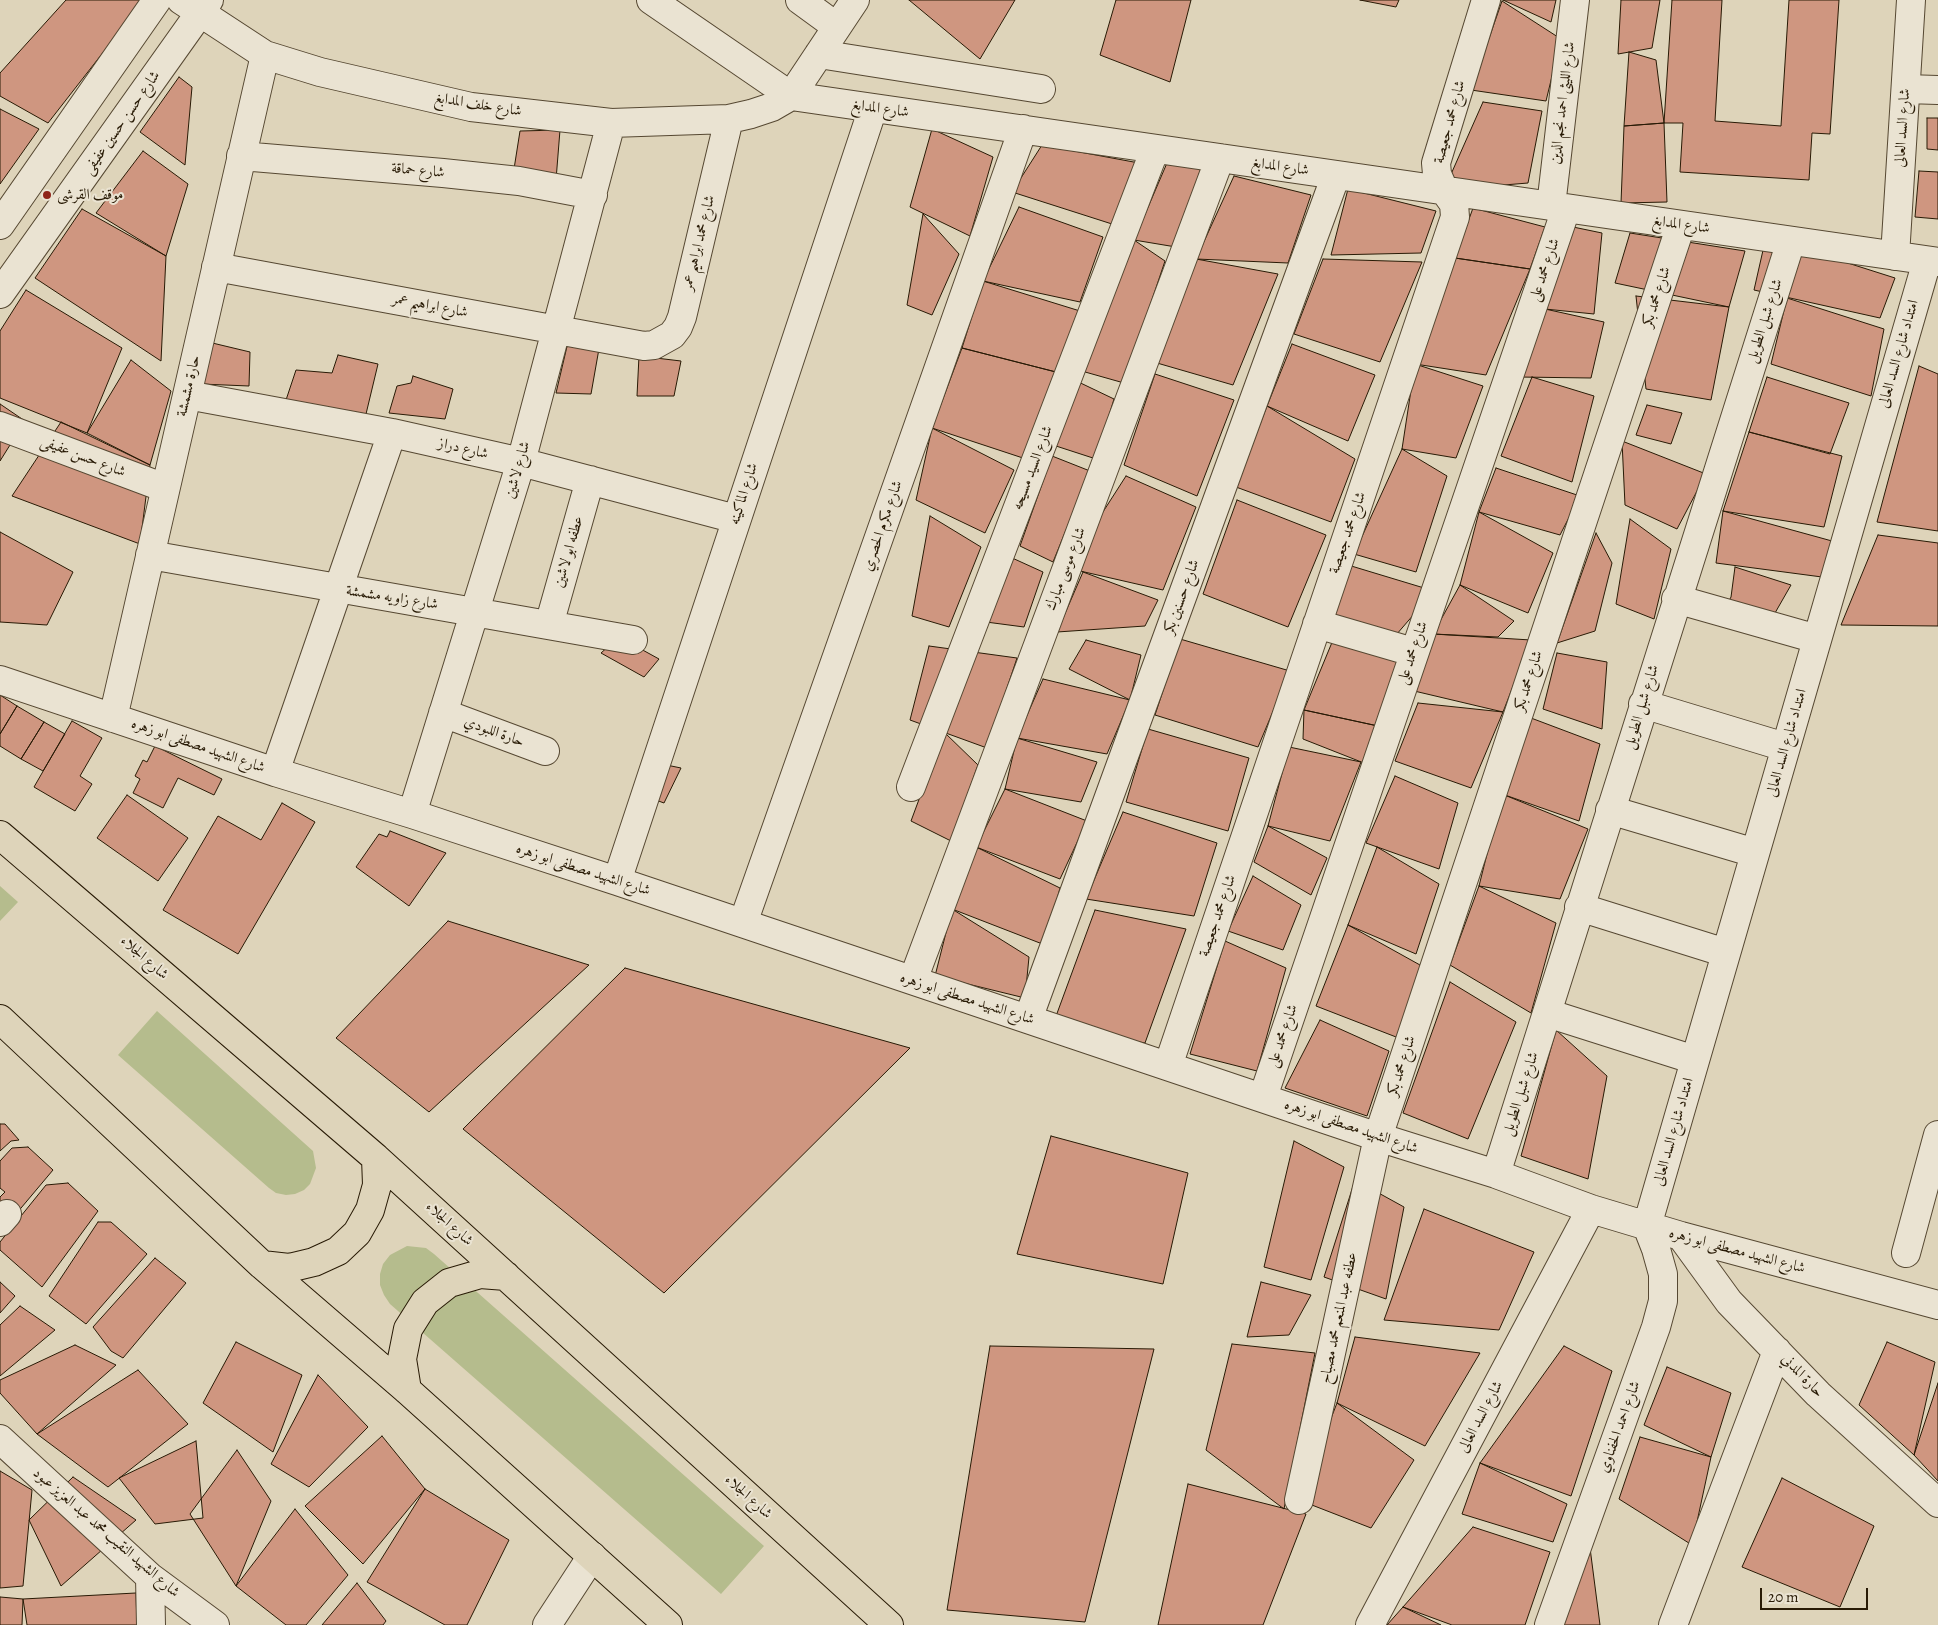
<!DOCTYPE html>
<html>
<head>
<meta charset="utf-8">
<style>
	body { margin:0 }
	#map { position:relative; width:1938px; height:1625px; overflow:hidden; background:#ded4ba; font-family:Alegreya,serif }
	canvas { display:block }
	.scale { position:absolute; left:1760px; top:1588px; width:108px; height:22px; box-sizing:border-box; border:2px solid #281a05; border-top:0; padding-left:6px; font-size:15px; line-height:18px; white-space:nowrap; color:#281a05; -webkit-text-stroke:4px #eae3d2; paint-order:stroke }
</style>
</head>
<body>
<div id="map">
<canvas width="1938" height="1625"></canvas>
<div class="scale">20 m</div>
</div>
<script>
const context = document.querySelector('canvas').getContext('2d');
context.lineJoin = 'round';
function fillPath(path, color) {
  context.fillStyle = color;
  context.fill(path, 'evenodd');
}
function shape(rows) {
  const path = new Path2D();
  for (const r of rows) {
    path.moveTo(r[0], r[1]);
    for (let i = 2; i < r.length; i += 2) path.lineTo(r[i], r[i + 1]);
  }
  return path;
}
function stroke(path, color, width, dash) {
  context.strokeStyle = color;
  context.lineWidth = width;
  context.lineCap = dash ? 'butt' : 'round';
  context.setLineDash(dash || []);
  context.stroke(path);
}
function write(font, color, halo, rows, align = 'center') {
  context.font = font + ' Alegreya,Amiri,serif';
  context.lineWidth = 4;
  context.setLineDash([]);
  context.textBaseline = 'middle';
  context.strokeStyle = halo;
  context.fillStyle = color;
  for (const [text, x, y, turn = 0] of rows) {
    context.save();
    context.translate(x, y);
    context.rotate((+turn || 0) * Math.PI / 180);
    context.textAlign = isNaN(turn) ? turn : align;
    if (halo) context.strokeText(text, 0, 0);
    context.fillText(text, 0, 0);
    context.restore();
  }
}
const green = shape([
	[0,886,18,902,0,921],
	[157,1011,313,1151,316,1168,310,1184,304,1190,295,1194,286,1195,276,1193,269,1188,118,1055],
	[407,1246,426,1248,434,1254,764,1546,721,1594,390,1304,384,1295,380,1285,380,1274,383,1264,390,1255]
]);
const building = shape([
	[66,0,144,0,48,123,0,96,0,73,66,0],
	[909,0,1015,0,980,59,909,0],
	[1116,0,1191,0,1170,82,1100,55,1116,0],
	[1360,0,1399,0,1396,7,1360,0],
	[1503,0,1556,0,1551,22,1503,0],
	[1621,0,1660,0,1652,48,1618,54,1621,0],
	[1672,0,1722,0,1715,121,1781,126,1789,0,1839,0,1830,134,1812,133,1809,180,1680,172,1683,123,1664,123,1672,0],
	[1502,1,1561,39,1546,101,1471,90,1502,1],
	[1629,52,1656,60,1664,123,1624,126,1629,52],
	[179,77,192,87,185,165,140,132,179,77],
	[1483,102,1542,111,1528,183,1444,190,1483,102],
	[0,109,39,129,0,184,0,109],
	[1927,118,1938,118,1938,150,1927,149,1927,118],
	[1664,123,1667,202,1621,203,1624,126,1664,123],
	[932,129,993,157,970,236,910,207,932,129],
	[560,130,556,180,514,169,520,131,560,130],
	[1042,145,1139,163,1112,224,1012,192,1042,145],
	[143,151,188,184,166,256,96,213,143,151],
	[1167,163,1201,168,1176,247,1134,240,1167,163],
	[1919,171,1938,172,1938,219,1915,217,1919,171],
	[1234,176,1311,195,1288,263,1196,259,1234,176],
	[1348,189,1436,211,1421,253,1331,255,1348,189],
	[1019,207,1103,237,1080,302,983,281,1019,207],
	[1473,208,1545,227,1530,269,1455,258,1473,208],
	[82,209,166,256,161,361,35,278,82,209],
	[923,214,959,254,932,315,907,305,923,214],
	[1573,227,1602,233,1594,314,1545,309,1573,227],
	[1630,233,1745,251,1729,307,1615,283,1630,233],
	[1766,237,1895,278,1880,318,1754,290,1766,237],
	[1134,240,1165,261,1124,383,1071,368,1134,240],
	[1455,258,1530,269,1486,375,1415,364,1455,258],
	[1196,259,1278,274,1233,385,1157,363,1196,259],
	[1323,259,1422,262,1380,362,1294,334,1323,259],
	[983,281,1080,311,1056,372,962,348,983,281],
	[26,290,122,348,87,433,0,398,0,331,26,290],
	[1636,296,1729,307,1711,400,1646,389,1636,296],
	[1787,298,1884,329,1871,396,1771,364,1787,298],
	[1545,309,1604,322,1591,378,1519,377,1545,309],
	[569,338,600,343,591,394,556,393,569,338],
	[204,341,250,352,249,386,201,384,204,341],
	[1292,344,1375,375,1348,441,1267,406,1292,344],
	[962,348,1056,372,1035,462,932,428,962,348],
	[338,355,378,364,366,414,286,400,296,370,332,373,338,355],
	[639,356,681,361,674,396,637,396,639,356],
	[131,360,171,391,150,465,87,433,131,360],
	[1415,364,1483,386,1456,458,1402,449,1415,364],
	[1919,366,1938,374,1938,531,1877,522,1919,366],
	[1155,374,1234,400,1197,496,1124,465,1155,374],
	[413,376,453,389,445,419,389,413,397,386,411,383,413,376],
	[1068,377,1114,399,1096,459,1056,446,1068,377],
	[1532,377,1594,396,1572,482,1501,456,1532,377],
	[1767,377,1849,403,1830,454,1749,432,1767,377],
	[0,404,25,421,0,461,0,404],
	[1647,405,1682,413,1671,444,1636,435,1647,405],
	[1267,406,1355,459,1331,522,1236,487,1267,406],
	[61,422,150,465,140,544,12,496,61,422],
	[932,428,1014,470,985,533,916,500,932,428],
	[1749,432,1842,456,1824,527,1723,511,1749,432],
	[1622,441,1706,474,1677,529,1625,505,1622,441],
	[1402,449,1447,476,1416,572,1354,554,1402,449],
	[1052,456,1090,471,1053,562,1020,546,1052,456],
	[1496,468,1580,496,1560,535,1479,512,1496,468],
	[1126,476,1196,507,1163,590,1067,568,1126,476],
	[1237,500,1326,535,1288,627,1203,594,1237,500],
	[1723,511,1832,541,1822,577,1716,563,1723,511],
	[1479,512,1553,553,1528,613,1460,585,1479,512],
	[930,516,981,547,949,627,912,616,930,516],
	[1630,519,1671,549,1654,619,1616,604,1630,519],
	[0,532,73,572,47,625,0,622,0,532],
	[1596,533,1612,563,1595,631,1557,643,1596,533],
	[1878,535,1938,543,1938,626,1841,625,1878,535],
	[1010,557,1043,572,1024,627,986,622,1010,557],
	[1348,565,1434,591,1396,635,1331,616,1348,565],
	[1735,567,1791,585,1775,613,1723,612,1731,597,1735,567],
	[1083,572,1158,600,1145,626,1057,632,1083,572],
	[1460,585,1514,621,1498,637,1433,634,1460,585],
	[1433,634,1531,640,1503,712,1410,690,1433,634],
	[619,637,659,659,644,677,601,653,619,637],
	[1180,639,1290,671,1258,747,1155,715,1180,639],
	[1086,640,1141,655,1130,700,1069,669,1086,640],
	[1333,640,1400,661,1378,726,1304,710,1333,640],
	[929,646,1017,658,987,748,910,720,929,646],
	[1557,653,1607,662,1602,729,1543,709,1557,653],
	[1043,679,1130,700,1107,754,1017,738,1043,679],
	[0,695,17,706,0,734,0,695],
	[1418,703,1503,712,1471,788,1395,761,1418,703],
	[17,706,44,722,21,759,0,746,0,734,17,706],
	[1304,710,1378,726,1374,767,1303,739,1304,710],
	[1531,718,1600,744,1579,821,1502,794,1531,718],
	[72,721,102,738,80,776,92,784,75,811,34,787,72,721],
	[44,722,65,734,43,771,21,759,44,722],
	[1148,729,1249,758,1228,831,1126,802,1148,729],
	[944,732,978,765,951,841,911,821,944,732],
	[1017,738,1097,762,1081,802,1005,789,1017,738],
	[155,746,222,779,214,795,178,778,163,808,133,793,140,779,135,776,143,760,147,762,155,746],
	[1289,747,1361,762,1330,841,1268,826,1289,747],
	[647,761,681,768,664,803,634,792,647,761],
	[1395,776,1458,803,1439,869,1366,843,1395,776],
	[1005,789,1087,821,1060,879,976,847,1005,789],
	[1502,794,1588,829,1560,899,1479,886,1502,794],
	[127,795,188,838,158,881,97,838,127,795],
	[282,803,315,822,238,954,163,910,218,816,261,840,282,803],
	[1123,812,1217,843,1194,916,1086,899,1123,812],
	[1268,826,1327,858,1311,895,1254,862,1268,826],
	[390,831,446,853,409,906,356,867,379,834,387,837,390,831],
	[976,847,1060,888,1045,945,952,909,976,847],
	[1377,847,1439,884,1416,954,1348,925,1377,847],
	[1253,876,1301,905,1283,950,1228,931,1253,876],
	[1479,886,1556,923,1531,1013,1450,965,1479,886],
	[952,909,1029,957,1025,998,935,976,952,909],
	[1095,910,1186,929,1145,1043,1052,1027,1095,910],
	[448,921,589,965,429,1112,336,1038,448,921],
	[1348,925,1420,965,1409,1042,1316,1006,1348,925],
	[1225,941,1286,968,1257,1071,1190,1054,1225,941],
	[625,968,910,1048,664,1293,463,1129,625,968],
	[1450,982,1516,1022,1468,1139,1403,1113,1450,982],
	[1320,1020,1389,1051,1367,1116,1285,1088,1320,1020],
	[1556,1030,1607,1076,1588,1179,1521,1156,1556,1030],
	[0,1124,5,1124,19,1140,11,1141,0,1151,0,1124],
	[1051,1136,1188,1173,1163,1284,1017,1254,1051,1136],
	[1294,1141,1344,1167,1311,1280,1264,1267,1294,1141],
	[28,1147,53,1170,0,1233,0,1197,5,1192,0,1188,0,1161,12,1148,28,1147],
	[1355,1180,1404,1207,1386,1299,1324,1277,1355,1180],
	[68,1183,98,1211,42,1287,0,1250,0,1242,46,1185,68,1183],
	[1424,1209,1534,1252,1499,1330,1384,1320,1424,1209],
	[98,1222,111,1222,147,1254,86,1324,49,1296,98,1222],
	[155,1258,186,1283,123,1358,111,1351,93,1327,155,1258],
	[0,1282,15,1296,0,1313,0,1282],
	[1261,1282,1311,1295,1289,1335,1247,1337,1261,1282],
	[20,1306,55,1330,0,1376,0,1325,20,1306],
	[1355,1337,1480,1353,1425,1446,1337,1403,1355,1337],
	[236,1342,302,1375,273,1452,203,1403,236,1342],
	[1887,1342,1935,1362,1914,1455,1859,1405,1887,1342],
	[1232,1344,1315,1353,1284,1509,1206,1450,1232,1344],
	[75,1345,116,1365,37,1434,0,1393,0,1380,75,1345],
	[990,1346,1154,1349,1085,1622,947,1610,990,1346],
	[1564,1346,1612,1371,1571,1496,1480,1463,1564,1346],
	[1667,1367,1731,1393,1711,1457,1644,1425,1667,1367],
	[138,1370,188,1424,108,1487,37,1434,138,1370],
	[318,1375,368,1427,309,1487,271,1464,318,1375],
	[1938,1383,1938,1481,1914,1455,1938,1383],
	[1337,1403,1414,1460,1371,1528,1299,1500,1337,1403],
	[382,1436,425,1489,363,1564,305,1506,382,1436],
	[1640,1437,1711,1457,1692,1545,1619,1499,1640,1437],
	[196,1441,203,1518,155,1524,119,1478,196,1441],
	[237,1450,271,1501,236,1586,190,1514,237,1450],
	[1480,1463,1567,1504,1553,1542,1462,1514,1480,1463],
	[0,1471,32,1490,23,1586,0,1588,0,1471],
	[73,1477,136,1520,61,1586,29,1520,73,1477],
	[1782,1478,1874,1526,1840,1607,1742,1567,1782,1478],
	[1188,1484,1306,1514,1263,1625,1158,1625,1188,1484],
	[425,1489,509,1540,467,1625,445,1625,367,1582,425,1489],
	[295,1509,348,1575,306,1625,286,1625,236,1586,295,1509],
	[1473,1527,1550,1552,1525,1625,1452,1625,1403,1607,1473,1527],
	[1589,1540,1600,1625,1560,1625,1589,1540],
	[357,1583,386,1621,383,1625,322,1625,357,1583],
	[136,1593,137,1625,27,1625,23,1599,136,1593],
	[0,1597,23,1599,22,1625,0,1625,0,1597],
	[1403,1607,1441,1625,1387,1625,1403,1607]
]);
const minor = shape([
	[181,0,265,55,320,72,471,107,611,123,729,119,751,114,772,107,791,96,855,0],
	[651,0,791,96,1938,262],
	[800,0,837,27],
	[819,54,1041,89],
	[1906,89,1938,90],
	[241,156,443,173,519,181,593,195],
	[1551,206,1575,0],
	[0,225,157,0],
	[1895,256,1911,0],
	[216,267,644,346,654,345,672,335,678,327,682,317,729,119],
	[0,294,209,0],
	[187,395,392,433,521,462,736,519],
	[0,426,165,488],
	[150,555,633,640],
	[1676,599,1817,639],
	[1317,624,1413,652],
	[549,625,590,480],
	[0,680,275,772,412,814,617,881,1378,1137,1496,1174,1591,1209,1681,1236,1938,1305],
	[1643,704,1785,747],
	[443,713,545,751],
	[113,718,265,55],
	[275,772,392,433],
	[911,787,1155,149],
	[1610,810,1755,853],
	[412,814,521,462,611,123],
	[617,881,873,108],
	[1579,907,1726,953],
	[743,923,1023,129],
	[913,980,1220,158],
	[1547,1013,1695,1060],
	[1028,1019,1336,175],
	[1168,1066,1455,217,1454,204,1444,190,1437,174,1436,163,1486,0],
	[1263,1097,1566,209],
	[1496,1174,1791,241],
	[0,1222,7,1214],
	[1681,1236,1729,1302,1818,1394,1938,1503],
	[1906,1253,1938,1135],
	[0,1439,150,1577,215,1625],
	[1299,1500,1378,1137,1681,225],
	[150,1577,151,1625],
	[547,1625,592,1556],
	[1370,1625,1591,1209],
	[1549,1625,1656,1327,1663,1301,1663,1274,1656,1249,1647,1226,1927,261],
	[1673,1625,1777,1351]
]);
const major = shape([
	[0,835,376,1158,889,1625],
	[0,1019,262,1265,407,1390,668,1625],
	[262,1265,289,1268,314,1262,338,1251,357,1233,370,1210,377,1185,376,1158],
	[407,1390,402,1359,408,1329,425,1302,449,1283,480,1274,506,1276]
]);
const markers = [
	[47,195,5,"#8f2418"]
];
const streetNames = [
	["شارع الليثى احمد نجم الدين",1563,103,-83],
	["شارع خلف المدابغ",478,105,9],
	["شارع المدابغ",880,109,8],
	["شارع محمد جعيصة",1450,122,-75],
	["شارع حسن حسين عفيفى",122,123,-55],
	["شارع السد العالى",1903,128,-86],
	["شارع المدابغ",1280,167,8],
	["شارع حماقة",418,171,5],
	["شارع المدابغ",1681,225,8],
	["شارع محمد ابراهيم عمر",699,243,-76],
	["شارع محمد على",1545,270,-71],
	["شارع محمد بكر",1657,297,-72],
	["شارع ابراهيم عمر",430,306,11],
	["شارع شبل الطويل",1765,321,-72],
	["امتداد شارع السد العالى",1899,354,-74],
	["حارة مشمشة",189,386,-77],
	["شارع دراز",463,449,13],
	["شارع حسن عفيفى",83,457,21],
	["شارع السيد مسيحه",1033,468,-69],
	["شارع لاشين",518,470,-74],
	["شارع الماكينه",744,494,-72],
	["شارع مكرم الحصري",883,526,-71],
	["شارع محمد جعيصة",1348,533,-71],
	["عطفه ابو لاشين",569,552,-74],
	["شارع موسى مبارك",1066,569,-69],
	["شارع حسنين بكر",1182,597,-70],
	["شارع زاويه مشمشة",392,598,9],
	["شارع محمد على",1413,653,-71],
	["شارع محمد بكر",1529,681,-72],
	["شارع شبل الطويل",1642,707,-73],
	["حارة اللبودي",494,732,20],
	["امتداد شارع السد العالى",1787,743,-74],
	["شارع الشهيد مصطفى ابو زهره",198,746,19],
	["شارع الشهيد مصطفى ابو زهره",583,870,18],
	["شارع محمد جعيصة",1218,916,-71],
	["شارع الجلاء",144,958,41],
	["شارع الشهيد مصطفى ابو زهره",967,999,18],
	["شارع محمد على",1283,1036,-71],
	["شارع محمد بكر",1402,1066,-72],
	["شارع شبل الطويل",1521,1094,-72],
	["شارع الشهيد مصطفى ابو زهره",1351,1127,19],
	["امتداد شارع السد العالى",1674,1132,-74],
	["شارع الجلاء",449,1224,42],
	["شارع الشهيد مصطفى ابو زهره",1737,1251,15],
	["عطفه عبد المنعم محمد مصباح",1339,1318,-78],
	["حارة المدني",1802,1376,46],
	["شارع السد العالى",1481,1417,-62],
	["شارع احمد الحفناوي",1620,1427,-70],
	["شارع الجلاء",748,1497,42],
	["شارع الشهيد النقيب محمد عبد العزيز عبود",106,1533,41]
];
const poiNames = [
	["موقف القرشى",57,195]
];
fillPath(green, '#b5bc8d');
fillPath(building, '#cf9680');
stroke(building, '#281a05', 1);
stroke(minor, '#564832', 30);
stroke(major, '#281a05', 30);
stroke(minor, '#eae3d2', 28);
stroke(major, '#ded4ba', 28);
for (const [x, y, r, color] of markers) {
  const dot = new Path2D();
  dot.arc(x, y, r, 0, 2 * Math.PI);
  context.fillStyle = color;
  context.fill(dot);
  stroke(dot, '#eae3d2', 2);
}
write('15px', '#281a05', '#eae3d2', streetNames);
write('15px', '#281a05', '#eae3d2', poiNames, 'left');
</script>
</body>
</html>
